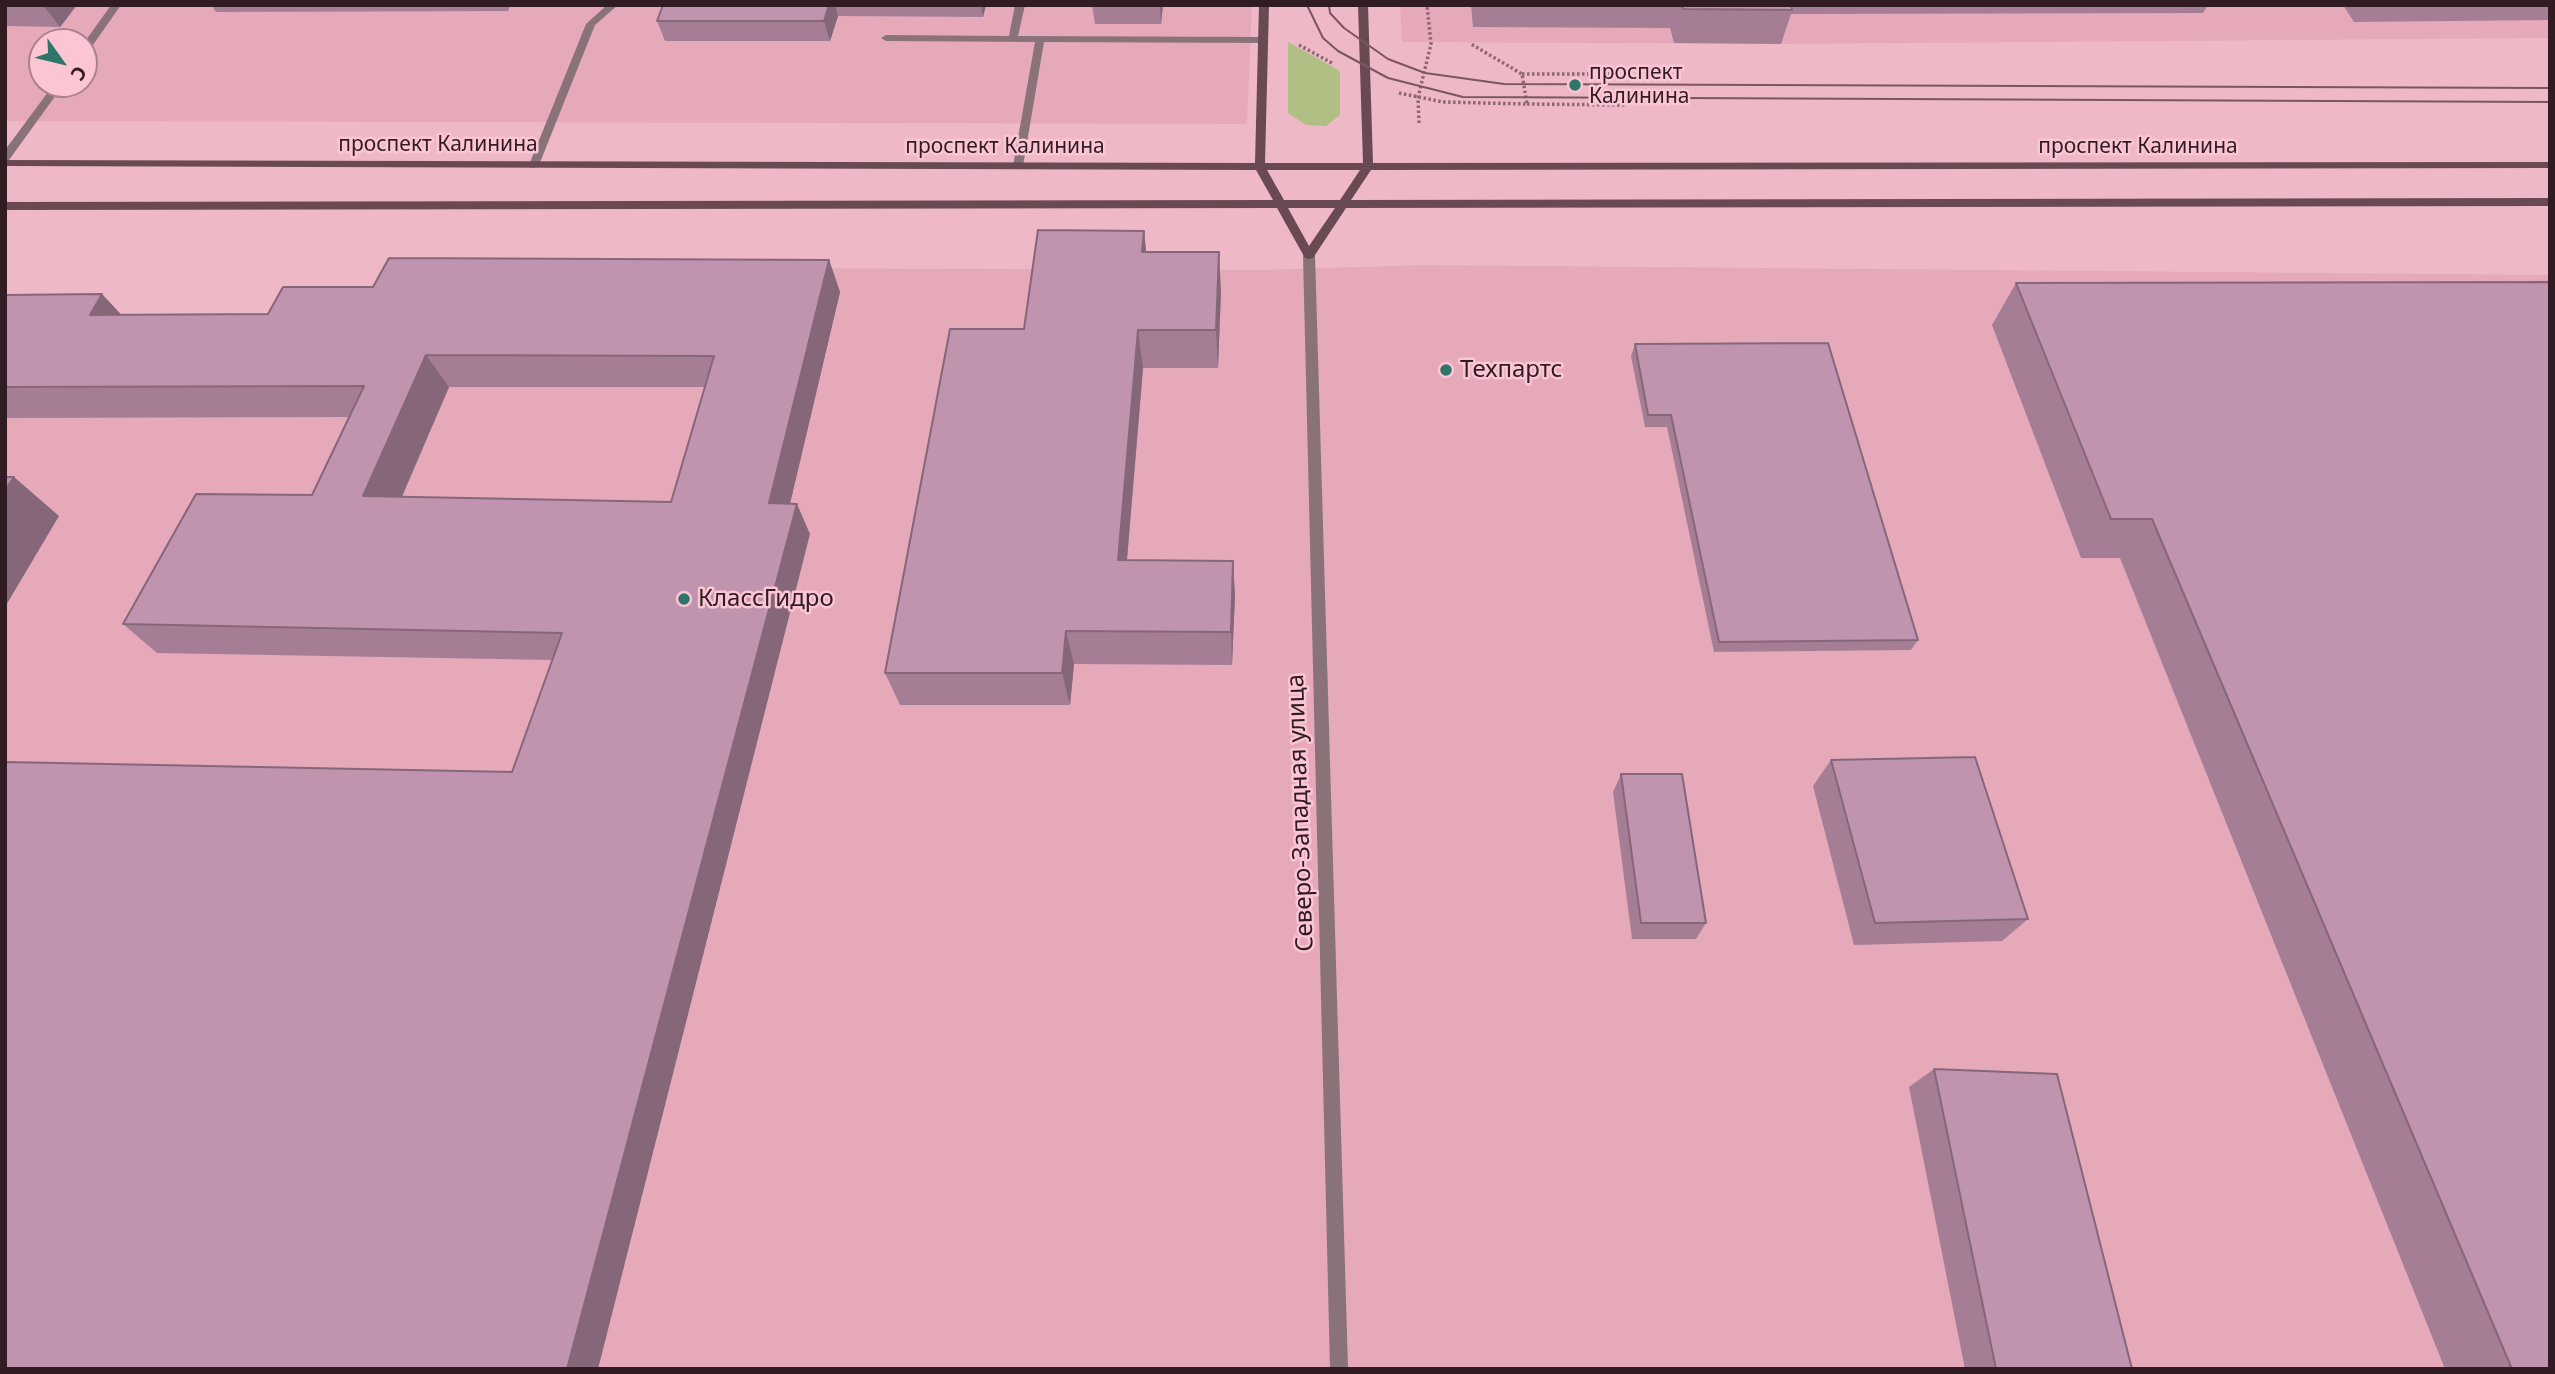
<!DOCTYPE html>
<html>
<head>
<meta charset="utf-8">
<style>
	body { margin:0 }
	#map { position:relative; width:2555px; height:1374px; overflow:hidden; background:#efb8c7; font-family:"Noto Sans",sans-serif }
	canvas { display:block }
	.frame { position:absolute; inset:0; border:7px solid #301c22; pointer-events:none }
	.north { position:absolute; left:28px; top:28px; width:70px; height:70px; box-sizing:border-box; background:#fcc5d4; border:2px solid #aa818d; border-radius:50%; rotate:124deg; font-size:19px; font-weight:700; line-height:28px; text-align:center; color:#301c22 }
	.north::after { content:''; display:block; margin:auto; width:24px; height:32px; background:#307569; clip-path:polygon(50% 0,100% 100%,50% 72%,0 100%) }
</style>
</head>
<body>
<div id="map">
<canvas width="2555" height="1374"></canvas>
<div class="frame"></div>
<div class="north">С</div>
</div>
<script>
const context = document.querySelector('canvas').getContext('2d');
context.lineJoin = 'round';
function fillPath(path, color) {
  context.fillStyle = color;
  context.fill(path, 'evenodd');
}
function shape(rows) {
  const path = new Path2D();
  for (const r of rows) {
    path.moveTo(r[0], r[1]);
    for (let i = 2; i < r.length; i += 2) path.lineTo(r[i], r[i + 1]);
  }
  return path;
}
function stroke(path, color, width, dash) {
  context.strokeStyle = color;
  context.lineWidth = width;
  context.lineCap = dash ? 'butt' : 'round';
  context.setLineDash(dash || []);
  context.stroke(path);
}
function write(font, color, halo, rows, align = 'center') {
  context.font = font + ' "Noto Sans",sans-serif';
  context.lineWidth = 5;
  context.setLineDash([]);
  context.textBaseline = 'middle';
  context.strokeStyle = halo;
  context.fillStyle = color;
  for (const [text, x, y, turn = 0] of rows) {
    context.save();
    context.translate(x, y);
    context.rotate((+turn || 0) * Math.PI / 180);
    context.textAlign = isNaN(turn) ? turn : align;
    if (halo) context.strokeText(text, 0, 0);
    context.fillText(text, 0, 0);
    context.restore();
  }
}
const built = shape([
	[5,5,1252,5,1247,124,5,121],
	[42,42,84,42,84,84,42,84],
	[1400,5,2550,5,2550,38,1781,44,1402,42],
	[1422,265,2550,275,2550,1369,5,1369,5,327,121,346,722,268,1265,270]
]);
const green = shape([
	[1288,42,1340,71,1340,115,1326,126,1306,125,1288,113]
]);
const path = shape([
	[1299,45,1332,63],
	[1522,74,1620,74],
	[1399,93,1443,102,1527,104,1522,74,1471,44],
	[1527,104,1626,105],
	[1419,123,1418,98,1431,44,1427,5]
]);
const lane = shape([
	[607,5,618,5,595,25,539,165,534,168,530,167,529,165,586,24,607,5],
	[1015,5,1025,5,1018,36,1263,37,1268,40,1263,43,1044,42,1023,166,1018,169,1013,166,1035,42,886,41,881,38,886,35,1009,36,1015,5]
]);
const street = shape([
	[111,5,121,5,88,52,84,53,84,43,111,5],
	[54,84,64,84,9,160,5,161,5,150,54,84],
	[1309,251,1315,255,1348,1369,1330,1369,1303,255,1309,251]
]);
const secondary = shape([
	[1259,5,1269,5,1265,163,1363,163,1358,5,1368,5,1373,163,2550,162,2550,168,1371,170,1351,200,2550,198,2550,206,1346,208,1313,258,1309,259,1305,258,1277,208,5,210,5,202,1273,200,1256,170,5,166,5,160,1255,163,1259,5],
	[1267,170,1360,170,1340,200,1284,200,1267,170],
	[1288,208,1335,208,1309,246,1288,208]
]);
const tram = shape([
	[1307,5,1323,38,1338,51,1388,78,1463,97,2550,102],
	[1329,5,1330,13,1344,28,1388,59,1425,73,1504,84,2550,88]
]);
const wall = shape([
	[5,5,77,5,60,27,5,26],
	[211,5,511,5,508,11,216,12],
	[663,5,986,5,983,17,838,16,830,41,665,41,657,21],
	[1092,5,1163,5,1161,24,1095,24],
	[1471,5,2208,5,2203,13,1791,14,1781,44,1674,43,1670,28,1473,27],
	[2343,5,2550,5,2550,20,2354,22],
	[1144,231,1146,252,1221,291,1218,368,1143,368,1127,560,1235,595,1232,665,1074,664,1070,705,900,705,885,673,1024,329],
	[829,260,840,292,790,504,810,534,512,772,553,660,157,653,123,624,312,495,349,417,5,418,5,295,121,315,268,314,373,287],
	[449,387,705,387,671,502,402,497],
	[2550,282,2550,1369,2445,1369,2120,558,2081,558,1992,325,2016,283],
	[1635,344,1918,640,1911,650,1714,652,1667,427,1645,427,1631,356],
	[1831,760,2028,919,2002,941,1854,945,1813,786],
	[1621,774,1706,923,1696,939,1632,939,1613,792],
	[1934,1069,2132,1369,1965,1369,1909,1087]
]);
const shadedWall = shape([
	[43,5,77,5,60,27],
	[829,5,835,5,838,16,830,41,824,21],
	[981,5,986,5,983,17],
	[1160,5,1163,5,1161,24],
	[1144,231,1148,270,1142,252],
	[1219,252,1221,291,1218,368,1216,330],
	[829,260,840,292,783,533,769,503],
	[102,294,133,327,90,315],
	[1138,330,1143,368,1124,594,1118,560],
	[426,355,449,387,389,526,363,496],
	[14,477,59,516,5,607,5,490],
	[797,504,810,534,598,1369,567,1369],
	[1233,561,1235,595,1232,665,1231,632],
	[1066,631,1074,664,1070,705,1062,673]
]);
const building = shape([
	[663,5,829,5,824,21,657,21,663,5],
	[1682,5,1791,5,1792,10,1683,9,1682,5],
	[1038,230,1144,231,1142,252,1219,252,1216,330,1138,330,1118,560,1233,561,1231,632,1066,631,1062,673,885,673,950,329,1024,329,1038,230],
	[389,258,829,260,769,503,797,504,567,1369,5,1369,5,762,512,772,562,633,123,624,196,494,312,495,364,386,5,387,5,295,102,294,90,315,268,314,283,287,373,287,389,258],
	[426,355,714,356,671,502,363,496,426,355],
	[2550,282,2550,1369,2512,1369,2152,519,2111,519,2016,283,2550,282],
	[1828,343,1918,640,1719,642,1671,415,1648,415,1635,344,1828,343],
	[5,477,14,477,5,490,5,477],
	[1975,757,2028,919,1875,923,1831,760,1975,757],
	[1621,774,1682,774,1706,923,1641,923,1621,774],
	[1934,1069,2057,1074,2132,1369,1996,1369,1934,1069]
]);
const markers = [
	[1575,85,7,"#307569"],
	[1446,370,7,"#307569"],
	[684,599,7,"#307569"]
];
const farPoinames = [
	["проспект",1589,73],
	["Калинина",1589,97]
];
const farStreetnames = [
	["проспект Калинина",438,145],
	["проспект Калинина",1005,147],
	["проспект Калинина",2138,147]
];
const poiNames = [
	["Техпартс",1460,370],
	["КлассГидро",698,599]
];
const streetNames = [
	["Северо-Западная улица",1301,813,-92]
];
fillPath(built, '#e5a9ba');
fillPath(green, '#b0c085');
stroke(path, '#8c6772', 3.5, [2.5, 2.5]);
fillPath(lane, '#897379');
fillPath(street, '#897379');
fillPath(secondary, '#694a52');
stroke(tram, '#785760', 2);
fillPath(wall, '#a57e96');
fillPath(shadedWall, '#86677a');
fillPath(building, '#c093af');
stroke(building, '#86677a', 2);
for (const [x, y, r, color] of markers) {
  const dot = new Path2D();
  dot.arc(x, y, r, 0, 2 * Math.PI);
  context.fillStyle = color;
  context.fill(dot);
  stroke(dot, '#fcc5d4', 2.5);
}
write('21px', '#301c22', '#fcc5d4', farPoinames, 'left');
write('21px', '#301c22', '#fcc5d4', farStreetnames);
write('24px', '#301c22', '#fcc5d4', poiNames, 'left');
write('24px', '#301c22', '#fcc5d4', streetNames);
</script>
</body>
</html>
